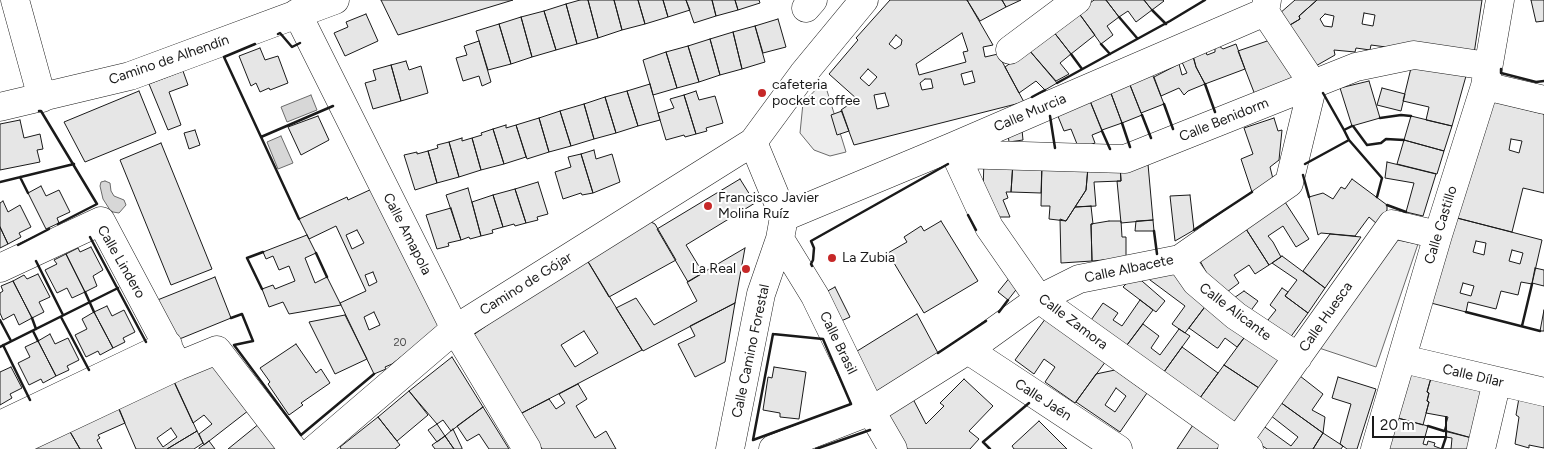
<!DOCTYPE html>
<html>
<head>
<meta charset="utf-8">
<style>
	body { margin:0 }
	#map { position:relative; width:1544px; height:449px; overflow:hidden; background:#fff; font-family:Figtree,sans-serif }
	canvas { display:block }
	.scale { position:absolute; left:1372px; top:416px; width:75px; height:22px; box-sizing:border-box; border:2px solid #1a1a1a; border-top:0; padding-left:6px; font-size:15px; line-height:18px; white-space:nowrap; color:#1a1a1a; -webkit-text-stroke:4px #fff; paint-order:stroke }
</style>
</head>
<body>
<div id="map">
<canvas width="1544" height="449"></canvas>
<div class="scale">20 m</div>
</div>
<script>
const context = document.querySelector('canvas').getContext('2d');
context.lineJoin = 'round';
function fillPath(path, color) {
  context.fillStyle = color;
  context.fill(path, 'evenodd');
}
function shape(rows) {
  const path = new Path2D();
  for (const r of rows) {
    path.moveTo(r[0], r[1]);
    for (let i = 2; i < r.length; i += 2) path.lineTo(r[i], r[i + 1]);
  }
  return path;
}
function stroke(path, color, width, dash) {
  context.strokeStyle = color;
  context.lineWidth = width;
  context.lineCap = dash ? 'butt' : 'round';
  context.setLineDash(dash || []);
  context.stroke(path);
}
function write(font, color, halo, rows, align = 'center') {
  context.font = font + ' Figtree,sans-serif';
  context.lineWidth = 4;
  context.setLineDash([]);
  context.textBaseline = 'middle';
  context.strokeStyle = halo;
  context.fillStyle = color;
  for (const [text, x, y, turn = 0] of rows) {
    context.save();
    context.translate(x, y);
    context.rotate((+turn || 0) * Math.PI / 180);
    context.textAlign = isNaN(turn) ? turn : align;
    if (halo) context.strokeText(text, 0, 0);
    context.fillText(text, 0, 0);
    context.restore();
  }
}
const built = shape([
	[824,81,846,152,830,156,814,150,800,133,803,103,824,81],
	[1397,240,1418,244,1376,367,1316,347,1397,240]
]);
const water = shape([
	[311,95,317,110,287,122,281,107,311,95],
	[281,136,293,163,278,169,267,142,281,136],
	[105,181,110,183,111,191,114,196,124,200,126,205,119,213,113,212,110,210,103,199,100,186,101,182,105,181]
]);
const building = shape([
	[381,0,513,0,398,35,381,0],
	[580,0,588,0,598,38,577,44,566,4,580,0],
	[588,0,614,0,622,30,598,38,588,0],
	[614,0,638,0,645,24,622,30,614,0],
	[638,0,663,0,668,17,645,24,638,0],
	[663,0,686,0,690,10,668,17,663,0],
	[686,0,712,0,716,16,694,23,686,0],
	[712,0,735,0,738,10,716,16,712,0],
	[735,0,759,0,760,3,738,10,735,0],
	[890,0,967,0,993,45,983,47,985,57,998,54,1024,102,854,145,841,110,857,99,829,74,858,40,856,38,890,0],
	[962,33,968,51,963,52,966,62,919,75,916,64,962,33],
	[896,35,902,40,901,45,895,49,889,44,896,35],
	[868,69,877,77,869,86,860,78,868,69],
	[972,71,975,82,964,85,961,74,972,71],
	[925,79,931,79,933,88,922,90,920,83,925,79],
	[885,93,889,106,877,109,874,95,885,93],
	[967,0,1002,0,1006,7,980,21,967,0],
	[1002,0,1021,0,1006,7,1002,0],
	[1094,0,1106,0,1119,17,1107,26,1113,35,1101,44,1078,12,1094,0],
	[1106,0,1144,0,1152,10,1136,22,1128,11,1119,17,1106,0],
	[1144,0,1163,0,1164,1,1152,10,1144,0],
	[1295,0,1317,0,1299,16,1300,19,1287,27,1279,14,1295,0],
	[1317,0,1482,0,1474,54,1414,42,1386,47,1371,45,1370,50,1356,48,1355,52,1334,50,1335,55,1314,67,1288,26,1300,19,1299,16,1317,0],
	[1364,13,1375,15,1373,26,1362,24,1364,13],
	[1325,14,1334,16,1332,27,1324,26,1320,19,1325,14],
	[1531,0,1544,0,1544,21,1536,22,1531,0],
	[566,4,577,44,556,50,544,11,566,4],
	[544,11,556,50,532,57,521,17,544,11],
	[1078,12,1095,35,1071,54,1053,31,1078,12],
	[366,14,378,41,345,56,334,33,348,27,346,22,366,14],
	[521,17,532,57,511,64,499,24,521,17],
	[778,19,786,47,763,53,755,26,778,19],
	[499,24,511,64,488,70,476,31,499,24],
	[755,26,765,62,742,69,733,32,755,26],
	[1053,31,1071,54,1060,63,1069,74,1056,81,1029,50,1053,31],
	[733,32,742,69,720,75,710,39,733,32],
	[1276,38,1302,82,1257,100,1238,51,1276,38],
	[710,39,720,75,699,82,688,46,710,39],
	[479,41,491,82,482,86,479,76,463,81,456,58,467,55,464,46,479,41],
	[1203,44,1207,55,1215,52,1215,48,1219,46,1223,49,1236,44,1245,69,1205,84,1196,67,1191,50,1203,44],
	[688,46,699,82,677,88,666,52,688,46],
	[260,48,265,60,278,56,288,83,270,90,269,88,260,92,256,83,251,86,239,56,260,48],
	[1029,50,1057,83,1045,90,1036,81,1019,93,1005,67,1029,50],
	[666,52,677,88,653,95,643,60,666,52],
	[1193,55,1196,67,1205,84,1188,91,1184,95,1179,88,1161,96,1154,77,1179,64,1182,75,1187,73,1181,60,1193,55],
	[406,61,409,70,421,66,428,93,401,101,391,65,406,61],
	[1412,64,1466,76,1452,126,1426,120,1429,107,1403,101,1412,64],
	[391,65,401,101,373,109,365,83,376,80,373,70,391,65],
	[183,71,188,85,169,92,181,125,168,130,149,84,183,71],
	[1151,71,1164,104,1141,113,1128,80,1151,71],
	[1128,80,1142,115,1122,123,1109,88,1128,80],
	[1369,81,1380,118,1352,126,1340,88,1369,81],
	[650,84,660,120,638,126,627,91,650,84],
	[1109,88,1122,123,1102,130,1088,96,1109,88],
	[1382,88,1405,94,1401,111,1377,105,1382,88],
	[139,91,156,133,85,162,64,122,139,91],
	[627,91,638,126,616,133,605,97,627,91],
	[696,91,699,100,715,96,723,123,706,128,707,131,696,134,684,95,696,91],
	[684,95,696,134,685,137,684,135,666,140,658,113,674,108,670,99,684,95],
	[1088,96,1102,131,1092,135,1095,143,1079,149,1071,129,1064,131,1055,109,1088,96],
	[605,97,616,133,594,139,584,104,605,97],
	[1491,101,1544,114,1544,193,1523,188,1512,232,1457,218,1491,101],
	[1511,139,1522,141,1519,153,1509,150,1511,139],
	[584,104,594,139,571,146,560,111,584,104],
	[560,111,571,146,549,152,539,118,560,111],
	[842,111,849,131,837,135,831,115,842,111],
	[318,116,329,140,301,155,288,127,318,116],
	[1411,116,1452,126,1444,151,1404,140,1411,116],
	[539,118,549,152,527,159,516,125,539,118],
	[1274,118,1278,131,1282,130,1279,160,1270,167,1274,183,1252,192,1241,159,1253,154,1244,128,1274,118],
	[1029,119,1030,128,1022,130,1023,140,1009,142,1007,127,1029,119],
	[20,120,24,138,40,134,43,149,37,150,40,162,0,170,0,124,20,120],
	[506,125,506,128,516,125,526,157,504,164,493,129,506,125],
	[493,129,504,164,481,170,472,138,482,135,481,133,493,129],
	[195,130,200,145,189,149,184,133,195,130],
	[462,138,462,141,472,138,481,170,459,177,449,142,462,138],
	[1404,140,1444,151,1437,174,1397,164,1404,140],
	[449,142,459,177,437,183,428,151,438,148,437,145,449,142],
	[161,143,212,269,171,285,120,160,161,143],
	[594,150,596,159,612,154,620,182,593,193,581,154,594,150],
	[428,151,437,183,415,190,404,155,417,152,417,154,428,151],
	[581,154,593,193,582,195,581,193,563,199,555,172,571,167,568,157,581,154],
	[984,160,1013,162,1011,192,1006,192,1008,198,1003,200,1010,217,996,217,983,192,984,160],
	[1013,162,1042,164,1041,193,1011,192,1013,162],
	[1387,162,1436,174,1423,216,1406,212,1414,183,1385,178,1387,162],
	[1042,164,1088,167,1086,190,1066,221,1049,219,1050,206,1041,206,1042,164],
	[1148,164,1153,220,1121,223,1117,181,1121,181,1120,165,1148,164],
	[1120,165,1121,181,1094,182,1096,206,1075,207,1086,190,1088,167,1120,165],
	[740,179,755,203,686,245,703,273,688,282,657,229,740,179],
	[1352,179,1387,205,1387,210,1377,224,1369,217,1355,236,1321,233,1318,235,1309,197,1323,193,1333,199,1341,187,1345,189,1352,179],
	[538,182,548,214,537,217,538,220,526,223,515,189,538,182],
	[41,186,46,196,59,190,70,212,57,218,59,223,46,229,28,193,41,186],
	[374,188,439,327,392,364,385,367,386,369,374,374,340,303,366,291,336,226,309,239,299,219,347,197,348,200,374,188],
	[357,230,364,243,352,249,346,235,357,230],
	[373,272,377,282,369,286,365,275,373,272],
	[374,312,380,325,369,330,364,317,374,312],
	[468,188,481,236,470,239,469,237,461,240,446,195,468,188],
	[515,189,526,223,515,226,514,224,503,227,493,195,515,189],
	[493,195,503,227,492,230,493,233,481,236,472,202,493,195],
	[1190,195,1194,230,1175,241,1170,196,1190,195],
	[3,201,8,212,20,205,31,227,19,233,21,237,8,244,0,227,0,203,3,201],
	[1285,202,1309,239,1296,247,1283,226,1268,236,1273,242,1281,257,1269,265,1246,229,1285,202],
	[1091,206,1093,224,1091,224,1092,261,1061,263,1060,219,1066,221,1075,207,1091,206],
	[451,208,461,240,448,243,449,246,437,249,426,215,451,208],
	[1457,218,1542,240,1532,284,1521,282,1518,295,1501,291,1496,309,1468,302,1466,312,1431,303,1457,218],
	[1476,241,1486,243,1484,255,1473,252,1476,241],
	[1512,250,1523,253,1520,264,1509,261,1512,250],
	[1463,283,1474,286,1471,296,1460,293,1463,283],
	[1153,220,1154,231,1135,231,1136,221,1153,220],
	[649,221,655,224,676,260,609,297,584,255,649,221],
	[941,221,978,281,924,313,888,253,907,242,904,237,921,226,924,231,941,221],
	[1109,221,1121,221,1122,237,1126,237,1126,258,1092,261,1091,224,1109,221],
	[0,227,8,244,0,248,0,227],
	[1246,229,1269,265,1255,274,1249,265,1234,275,1239,283,1223,295,1212,283,1199,259,1246,229],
	[1330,234,1361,237,1325,288,1303,271,1330,234],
	[307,235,316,253,305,258,315,283,327,277,341,305,289,314,283,302,269,307,262,289,273,285,275,289,295,281,289,266,279,270,273,256,266,259,263,252,307,235],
	[91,247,103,270,93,276,97,286,85,292,66,254,78,248,80,252,91,247],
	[745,248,735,303,643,351,616,308,636,298,654,325,697,301,687,282,745,248],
	[66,254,85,292,72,298,67,288,57,293,45,270,57,264,54,260,66,254],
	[584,255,642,350,520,414,472,336,584,255],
	[584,331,598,353,575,367,561,345,584,331],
	[1282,256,1325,288,1308,313,1285,296,1297,280,1272,263,1282,256],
	[1169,268,1207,304,1185,333,1172,324,1185,306,1142,274,1169,268],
	[1535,268,1544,270,1544,286,1532,283,1535,268],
	[38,274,50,297,39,302,44,312,32,318,13,281,24,275,27,279,38,274],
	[1135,275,1165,301,1156,312,1123,287,1135,275],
	[1011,276,1019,286,1008,300,998,292,1011,276],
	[215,277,231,318,182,338,171,341,150,303,215,277],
	[13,281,32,318,19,325,14,314,3,320,0,313,0,293,3,291,1,286,13,281],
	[835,287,850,317,839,322,824,293,835,287],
	[1282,288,1288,292,1285,296,1308,313,1287,342,1264,325,1276,310,1270,305,1282,288],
	[1244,291,1258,301,1249,313,1231,300,1244,291],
	[1140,300,1153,310,1124,349,1089,323,1103,303,1118,313,1113,320,1122,326,1140,300],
	[735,303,725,362,695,377,678,344,695,336,690,326,735,303],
	[1207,304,1247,334,1237,347,1225,338,1218,348,1217,348,1189,328,1207,304],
	[107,306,112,316,124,310,135,332,123,338,125,342,113,348,94,312,107,306],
	[1544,310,1544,331,1540,331,1544,310],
	[94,312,113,348,100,355,98,351,86,357,75,335,87,329,82,319,94,312],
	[917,314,938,353,874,393,854,353,917,314],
	[345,315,367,359,335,374,309,322,345,315],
	[1046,318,1106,361,1075,403,1045,382,1055,367,1044,359,1034,374,1015,360,1046,318],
	[1143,324,1159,336,1151,348,1160,355,1179,329,1190,336,1161,376,1124,349,1143,324],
	[50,334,55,344,68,338,79,360,67,366,69,370,56,376,38,341,50,334],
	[1247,334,1279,359,1259,388,1224,365,1247,334],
	[38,341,56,376,43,383,41,379,29,385,18,363,30,357,25,347,38,341],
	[296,344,316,373,321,369,330,383,301,403,303,405,289,415,268,384,270,382,260,368,296,344],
	[1182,347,1218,373,1197,402,1161,376,1182,347],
	[452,357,483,407,451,431,443,420,437,424,409,391,452,357],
	[221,361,253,407,204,445,199,434,212,424,204,415,193,423,174,382,221,361],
	[1224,365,1259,388,1232,428,1197,402,1224,365],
	[11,367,22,388,10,394,12,398,0,405,0,372,11,367],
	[774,367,806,372,799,419,780,417,780,413,763,410,768,377,772,378,774,367],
	[1115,370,1147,393,1120,432,1076,402,1096,374,1115,370],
	[1116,388,1126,396,1115,412,1105,405,1116,388],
	[1407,372,1431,378,1427,392,1429,393,1427,401,1429,402,1423,425,1394,417,1407,372],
	[1300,376,1323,394,1312,410,1325,417,1323,433,1280,402,1300,376],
	[1338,377,1376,389,1357,449,1347,449,1340,444,1351,404,1332,398,1338,377],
	[1431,378,1485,390,1472,438,1444,431,1448,417,1426,413,1429,402,1427,401,1429,393,1427,392,1431,378],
	[173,379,197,431,167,449,136,449,117,405,173,379],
	[171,428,177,437,163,447,157,438,171,428],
	[964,379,993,406,969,431,979,439,970,449,901,449,885,417,913,399,926,424,944,406,940,403,964,379],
	[578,384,587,399,576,406,595,438,606,431,616,449,542,449,520,414,549,399,556,409,565,403,559,394,578,384],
	[409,391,428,415,397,441,378,417,409,391],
	[1519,398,1544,404,1544,448,1529,445,1529,448,1515,444,1519,417,1516,415,1519,398],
	[1280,402,1323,433,1313,449,1267,449,1252,439,1262,425,1291,446,1298,437,1270,415,1280,402],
	[118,406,125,423,98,435,100,438,97,440,102,449,80,449,69,430,118,406],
	[483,407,509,449,489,449,479,434,467,441,457,426,483,407],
	[378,417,400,445,395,449,341,449,340,447,378,417],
	[1394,417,1428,426,1423,444,1427,445,1428,441,1435,443,1434,446,1442,449,1386,449,1394,417],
	[265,419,283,449,228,449,265,419],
	[1039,421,1067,449,1014,449,1012,446,1039,421],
	[437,424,445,436,437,442,428,430,437,424],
	[1193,425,1221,444,1217,449,1177,449,1193,425],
	[453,429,462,448,462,449,454,449,445,436,453,429],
	[69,430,80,449,26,449,69,430],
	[197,431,203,443,194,449,167,449,197,431],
	[1447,431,1472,438,1469,449,1442,449,1451,449,1452,438,1446,437,1447,431],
	[1323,433,1343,446,1341,449,1313,449,1323,433],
	[445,436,454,449,435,449,432,445,445,436],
	[209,441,215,449,199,449,199,448,209,441]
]);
const minor = shape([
	[15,0,42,98],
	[806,8,813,0],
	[297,13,455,329,527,449],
	[1010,50,1077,0],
	[1485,86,1544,100],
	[0,107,130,76,335,0],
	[952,147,989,227,1039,299,1249,449],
	[956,154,1125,159,1356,67,1414,55,1488,66],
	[784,217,952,147,1265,12,1267,0],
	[780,239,815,296,871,411,893,449],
	[1180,259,1196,282,1236,316,1298,357],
	[0,268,101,221,178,366],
	[968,350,1118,449],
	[1403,359,1544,392],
	[0,425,168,345],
	[2,449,178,366,217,350,293,449],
	[315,449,455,329,753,142,803,74,864,0],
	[730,449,761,294,780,239,784,217,753,142],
	[773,449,871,411,968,350,1039,299,1079,279,1180,259,1289,183,1313,84,1265,12],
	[1232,449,1392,224,1438,235],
	[1375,449,1438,235,1485,86,1500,0],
	[1481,449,1497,381]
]);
const wall = shape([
	[1152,10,1166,24],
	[1119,17,1137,38],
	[278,34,280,33,292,47,300,43],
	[255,44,224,57,299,219],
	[1101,44,1110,54],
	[1071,54,1082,69],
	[1501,69,1501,73,1536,82,1544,81],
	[1057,83,1170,21,1205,0],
	[1205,84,1215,112],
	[1323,93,1344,130],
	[1032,97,1045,90],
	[1164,104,1173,129],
	[39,111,41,111,97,204,58,224],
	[1142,115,1151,138],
	[1050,116,1055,148],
	[1380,118,1401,115,1411,116],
	[1122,123,1130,147],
	[1353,126,1367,145,1381,143,1386,139,1404,140],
	[1102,131,1110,149],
	[261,137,333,106],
	[1349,140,1344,130,1352,126],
	[1305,164,1349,140,1382,178,1377,197],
	[1303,175,1309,197],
	[20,177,28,193],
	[0,182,74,164],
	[1387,205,1406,212],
	[968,215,976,230],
	[1194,230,1252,192],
	[1154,231,1157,254],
	[90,237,146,342],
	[18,245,49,229],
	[316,253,327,277],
	[36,261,63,315],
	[812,266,811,264,813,260,814,248,811,241,948,164],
	[262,289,247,258,263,252],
	[85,292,94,312],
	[999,312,1008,300],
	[1466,312,1540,331],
	[61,317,89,370],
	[32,318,36,329],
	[231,318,242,314,253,341,234,345,301,435,374,374],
	[0,320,11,341],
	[1522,326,1532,284],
	[33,331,38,341],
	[773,334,823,339,851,404,753,440,773,334],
	[3,345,30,400],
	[0,347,118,288],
	[938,353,986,321],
	[1428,426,1444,431],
	[816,449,870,430],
	[990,449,983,442,1029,403],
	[1442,449,1446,437]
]);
const markers = [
	[762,93,5,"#c62828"],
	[708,206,5,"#c62828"],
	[832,258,5,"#c62828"],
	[746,269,5,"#c62828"]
];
const numberNames = [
	["20",400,343]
];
const streetNames = [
	["Camino de Alhendín",169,60,-19],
	["Calle Murcia",1030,113,-23],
	["Calle Benidorm",1224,120,-22],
	["Calle Castillo",1441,225,-73],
	["Calle Amapola",407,234,63],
	["Calle Lindero",121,262,60],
	["Calle Albacete",1129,269,-12],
	["Camino de Gójar",526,284,-32],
	["Calle Alicante",1235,312,37],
	["Calle Huesca",1326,317,-55],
	["Calle Zamora",1073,322,37],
	["Calle Brasil",838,343,64],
	["Calle Camino Forestal",751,351,-78],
	["Calle Dílar",1473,376,13],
	["Calle Jaén",1043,400,33]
];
const poiNames = [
	["cafeteria",772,85],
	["pocket coffee",772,101],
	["Francisco Javier",718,198],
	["Molina Ruíz",718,214],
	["La Zubia",842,258],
	["La Real",736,269,"right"]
];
fillPath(built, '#ededed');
stroke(built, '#6a6a6a', 1);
fillPath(water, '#d7d7d7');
stroke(water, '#6a6a6a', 1);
fillPath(building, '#e6e6e6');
stroke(building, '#1a1a1a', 1);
stroke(minor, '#1a1a1a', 29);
stroke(minor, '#fff', 28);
stroke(wall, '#1a1a1a', 2.5);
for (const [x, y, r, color] of markers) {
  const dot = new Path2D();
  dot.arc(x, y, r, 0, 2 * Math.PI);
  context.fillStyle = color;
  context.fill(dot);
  stroke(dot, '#fff', 2);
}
write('11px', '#4d4d4d', null, numberNames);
write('14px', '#1a1a1a', '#fff', streetNames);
write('14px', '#1a1a1a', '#fff', poiNames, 'left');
</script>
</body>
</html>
